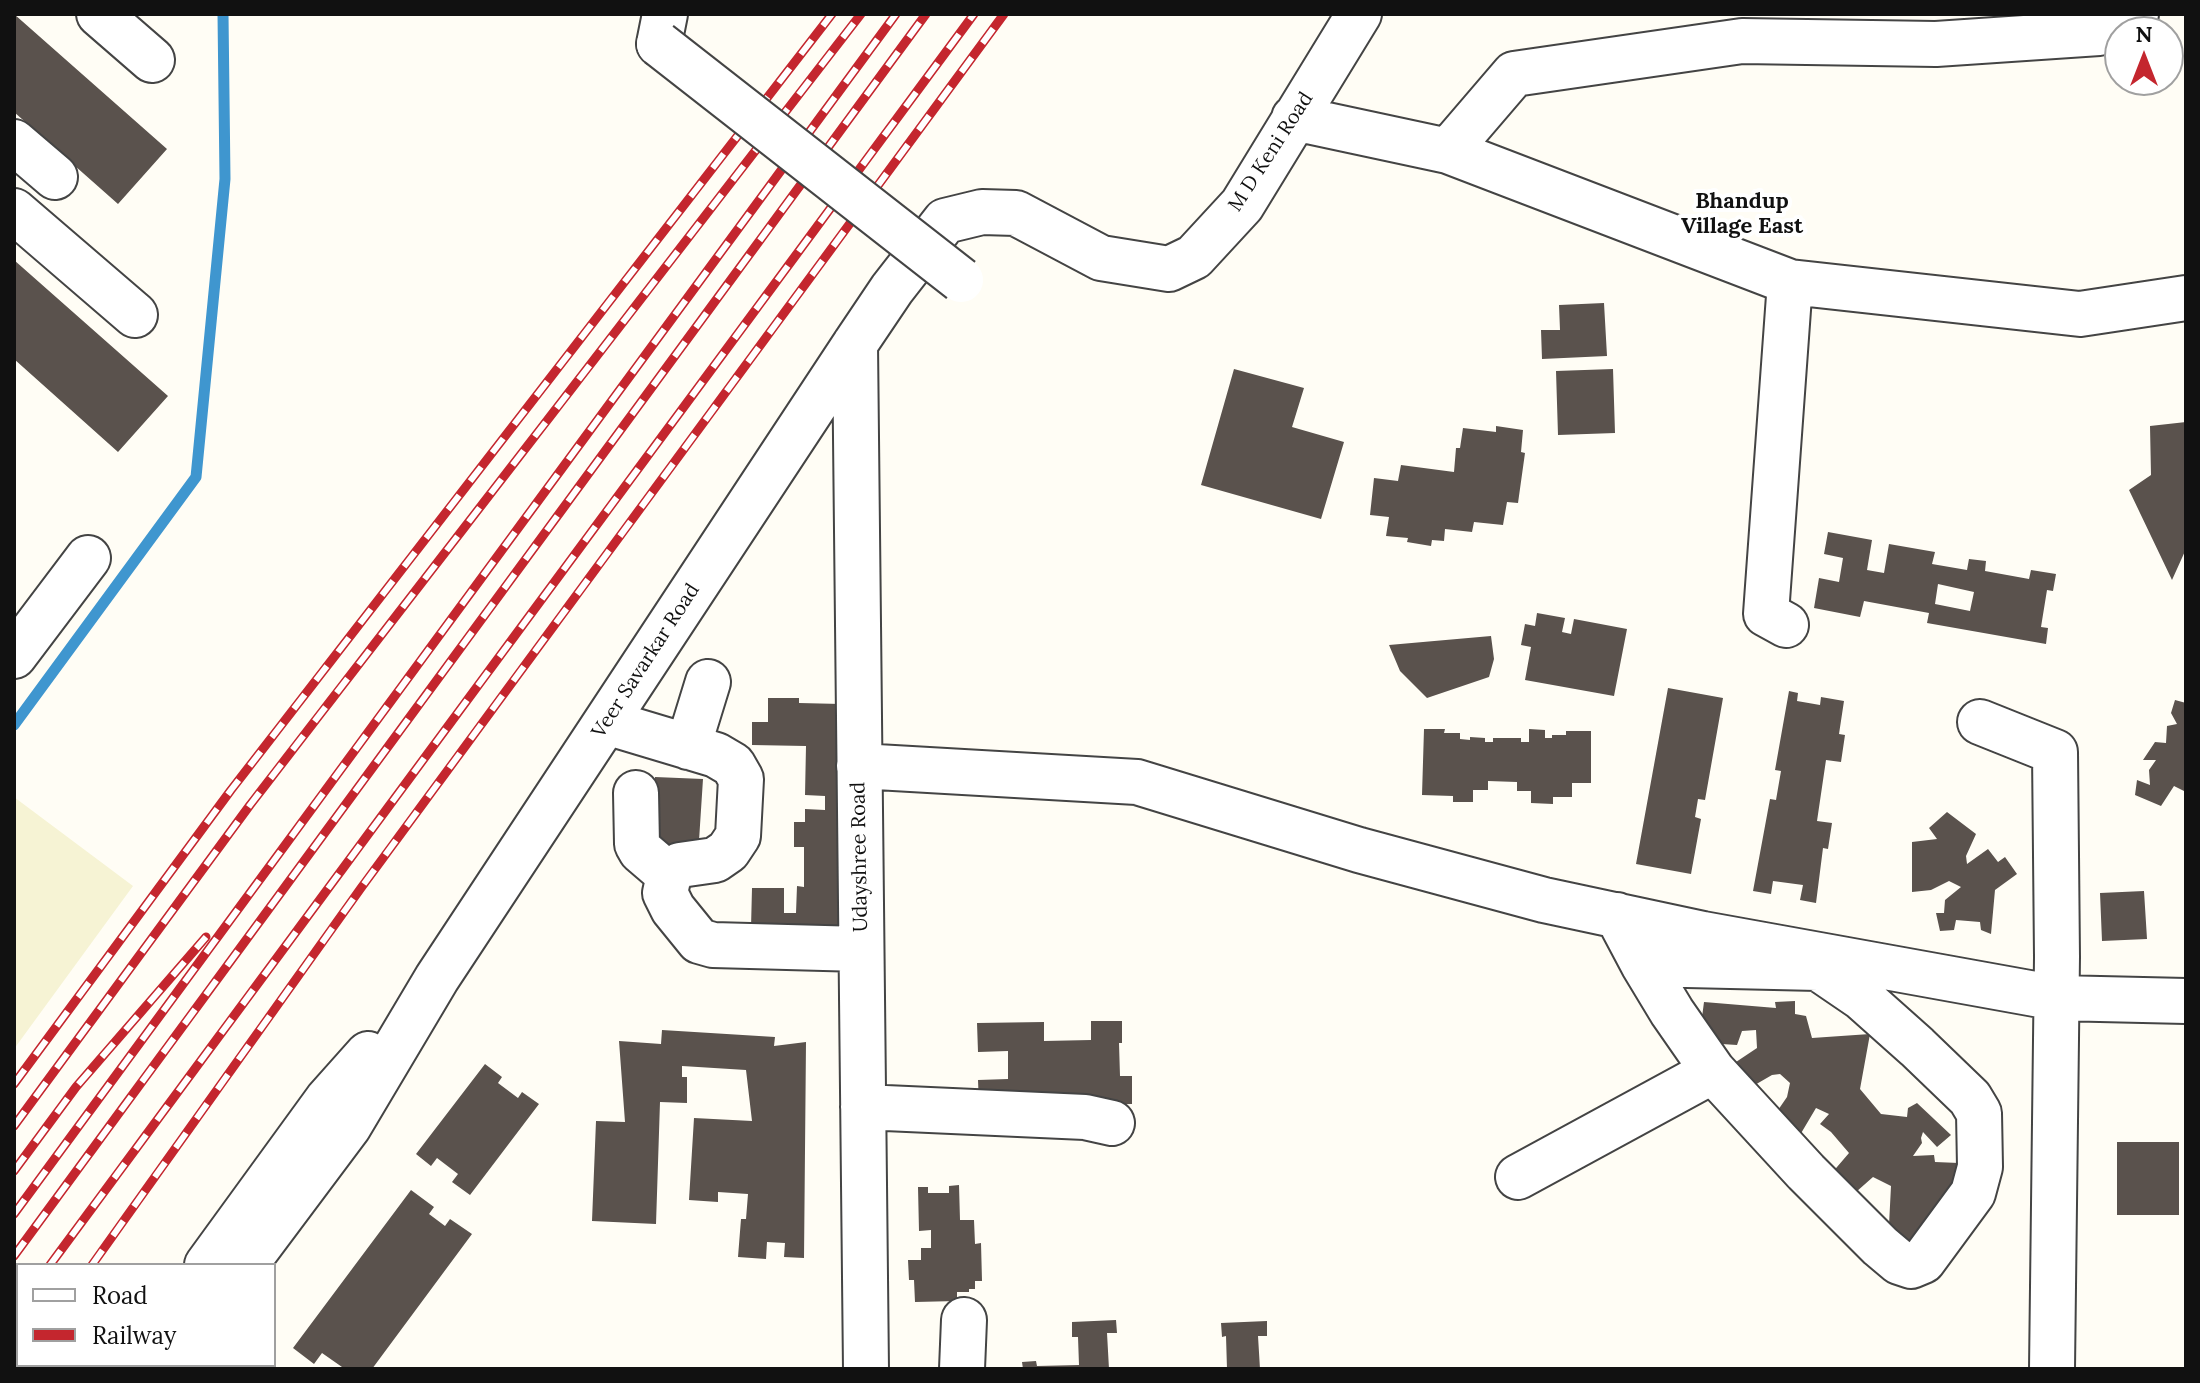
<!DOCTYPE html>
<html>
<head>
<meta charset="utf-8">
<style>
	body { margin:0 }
	#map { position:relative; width:2200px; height:1383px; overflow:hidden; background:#fffdf5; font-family:Lora,serif }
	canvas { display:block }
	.frame { position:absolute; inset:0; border:16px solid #111; pointer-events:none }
	.legend { position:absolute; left:16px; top:1263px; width:260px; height:104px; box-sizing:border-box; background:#fff; border:2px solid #a0a0a0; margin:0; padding:10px 14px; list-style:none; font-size:24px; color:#111 }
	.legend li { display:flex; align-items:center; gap:16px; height:40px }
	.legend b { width:40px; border:2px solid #a0a0a0 }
	.north { position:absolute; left:2104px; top:16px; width:80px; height:80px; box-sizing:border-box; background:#fff; border:2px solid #a0a0a0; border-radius:50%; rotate:0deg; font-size:22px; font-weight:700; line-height:32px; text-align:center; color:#111 }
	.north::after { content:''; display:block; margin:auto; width:28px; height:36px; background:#c4262e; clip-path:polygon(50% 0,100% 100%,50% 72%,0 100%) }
</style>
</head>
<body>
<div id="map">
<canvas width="2200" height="1383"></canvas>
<div class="frame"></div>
<ul class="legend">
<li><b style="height:10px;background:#fff"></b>Road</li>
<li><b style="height:10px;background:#c4262e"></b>Railway</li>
</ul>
<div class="north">N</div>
</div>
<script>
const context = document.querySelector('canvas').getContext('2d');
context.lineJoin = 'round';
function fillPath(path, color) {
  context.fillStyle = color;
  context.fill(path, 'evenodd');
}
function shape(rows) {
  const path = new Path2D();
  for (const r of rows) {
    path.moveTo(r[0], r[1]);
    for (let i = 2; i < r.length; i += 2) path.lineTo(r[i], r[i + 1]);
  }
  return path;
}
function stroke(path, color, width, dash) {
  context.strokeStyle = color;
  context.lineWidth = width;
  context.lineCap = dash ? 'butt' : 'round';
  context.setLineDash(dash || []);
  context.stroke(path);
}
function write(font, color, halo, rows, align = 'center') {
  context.font = font + ' Lora,serif';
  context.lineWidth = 8;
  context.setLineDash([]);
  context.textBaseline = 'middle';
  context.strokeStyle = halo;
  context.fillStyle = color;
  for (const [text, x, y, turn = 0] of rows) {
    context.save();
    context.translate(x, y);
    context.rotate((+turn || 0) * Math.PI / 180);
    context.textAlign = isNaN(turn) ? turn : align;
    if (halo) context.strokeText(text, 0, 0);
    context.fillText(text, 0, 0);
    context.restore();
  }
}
const farmland = shape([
	[14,797,133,886,14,1049]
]);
const stream = shape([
	[14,725,196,477,225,179,223,14]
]);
const building = shape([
	[14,14,167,149,118,204,14,112],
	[14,260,168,396,118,452,14,359],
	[1604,303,1607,356,1542,359,1541,330,1560,330,1559,305],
	[1234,369,1304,388,1292,427,1344,442,1321,519,1201,485],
	[1613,369,1615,433,1558,435,1556,371],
	[2186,422,2186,549,2172,580,2129,490,2151,475,2150,426],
	[1496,426,1523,430,1521,452,1525,453,1518,503,1507,502,1503,525,1474,522,1472,532,1445,529,1444,541,1432,540,1431,546,1407,542,1408,538,1386,536,1389,517,1370,515,1374,478,1398,481,1401,465,1454,472,1456,448,1460,448,1463,428,1496,432],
	[1828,532,1872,540,1867,570,1884,573,1889,544,1935,552,1932,564,1967,570,1969,559,1986,561,1985,571,2029,579,2031,570,2056,574,2053,591,2047,590,2041,627,2048,628,2046,644,1927,623,1929,613,1864,601,1860,617,1814,608,1819,578,1839,582,1843,558,1824,554],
	[1938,584,1974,592,1970,611,1935,604],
	[1537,613,1565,618,1562,632,1571,634,1574,619,1627,629,1614,696,1525,680,1531,647,1521,645,1525,624,1535,626],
	[1491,636,1494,659,1489,677,1427,698,1400,671,1389,645],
	[1668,688,1723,698,1705,800,1698,799,1695,817,1701,819,1691,874,1636,864],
	[1789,691,1798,693,1797,701,1820,705,1821,697,1844,701,1839,734,1845,735,1841,762,1826,760,1817,821,1832,823,1828,849,1823,848,1816,903,1800,900,1803,885,1773,881,1771,894,1753,891,1770,799,1776,800,1781,771,1775,770],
	[768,698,799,698,799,703,841,704,838,930,751,928,752,888,784,888,784,913,796,913,797,886,804,887,804,847,794,847,794,822,805,822,805,809,825,810,825,796,805,795,806,746,752,745,752,722,768,722],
	[2175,700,2186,703,2186,792,2174,786,2161,806,2135,795,2137,780,2150,785,2149,770,2156,760,2143,760,2155,742,2166,743,2167,726,2177,724,2171,713],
	[1424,729,1445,729,1444,733,1460,733,1460,739,1470,740,1470,737,1485,738,1485,742,1493,742,1493,738,1521,738,1521,742,1529,742,1529,729,1545,730,1545,738,1552,738,1552,735,1566,735,1566,731,1591,731,1591,783,1572,783,1572,797,1553,797,1553,804,1531,803,1531,791,1517,791,1517,782,1488,781,1488,790,1473,790,1473,802,1453,802,1453,796,1422,795],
	[655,777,703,779,698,856,651,853],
	[1947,812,1976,834,1966,856,1967,864,1988,849,1998,862,2005,857,2017,874,1995,890,1991,934,1981,930,1980,922,1956,920,1954,930,1940,931,1936,913,1944,913,1945,900,1961,887,1949,881,1931,890,1912,892,1912,842,1937,839,1929,828],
	[2144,891,2147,939,2102,941,2100,893],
	[1795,1001,1795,1014,1806,1016,1812,1038,1870,1034,1860,1089,1881,1114,1907,1117,1908,1108,1917,1103,1951,1135,1937,1147,1923,1132,1921,1138,1922,1143,1913,1156,1934,1155,1935,1162,1959,1163,1959,1198,1940,1197,1941,1220,1910,1259,1889,1225,1891,1186,1873,1177,1856,1192,1831,1174,1849,1153,1831,1132,1820,1124,1829,1114,1816,1108,1800,1135,1776,1113,1787,1097,1790,1083,1780,1074,1772,1075,1753,1086,1730,1066,1757,1048,1756,1030,1742,1031,1737,1045,1706,1043,1701,1025,1704,1002,1776,1008,1775,1002],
	[1091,1021,1122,1021,1122,1043,1119,1043,1120,1076,1132,1076,1132,1104,979,1106,978,1080,1008,1079,1008,1051,978,1052,977,1023,1044,1022,1044,1041,1091,1040],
	[662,1030,775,1037,774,1046,806,1042,804,1258,784,1257,785,1243,767,1242,766,1259,738,1257,741,1219,746,1219,748,1194,718,1192,718,1202,689,1200,694,1118,752,1121,746,1070,682,1066,682,1077,687,1077,687,1103,660,1102,656,1224,592,1221,596,1121,625,1122,619,1041,661,1044],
	[485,1064,502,1077,498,1083,518,1098,522,1092,539,1104,470,1195,452,1182,458,1174,437,1158,431,1166,416,1154],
	[2117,1142,2179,1142,2179,1215,2117,1215],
	[959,1185,960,1220,974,1220,975,1244,981,1243,982,1281,975,1281,975,1289,969,1289,969,1292,957,1292,957,1301,915,1302,914,1280,909,1280,908,1260,921,1260,921,1248,931,1248,931,1230,919,1231,918,1187,928,1187,928,1193,949,1193,949,1186],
	[411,1190,434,1207,429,1214,445,1226,450,1219,472,1234,372,1369,341,1369,342,1367,322,1353,314,1364,293,1348],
	[1116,1320,1117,1333,1107,1333,1109,1369,1023,1369,1022,1362,1036,1361,1037,1366,1079,1365,1078,1337,1072,1337,1072,1322],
	[1267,1321,1267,1336,1258,1336,1260,1369,1227,1369,1226,1336,1222,1337,1221,1323]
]);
const minor = shape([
	[99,14,152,60],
	[659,44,665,14],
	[1294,118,1448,151,1790,282,2080,314,2186,298],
	[14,142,55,177],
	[1448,151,1514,74,1742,41,1936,44,2099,33,2136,14],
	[14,211,135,315],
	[855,344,866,1369],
	[1786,625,1766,614,1790,282],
	[14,656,88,558],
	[606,722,716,755,733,765,741,779,738,836,728,851,715,860,680,865,669,875,665,893,673,909,699,941,713,945,861,949],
	[1980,722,2055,752,2057,957,2052,1369],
	[688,747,708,682],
	[859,766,1137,782,1359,850,1544,900,1703,934,2057,998,2186,1001],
	[636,793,637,844,641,851,669,875],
	[1617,915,1643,964,1672,1012,1713,1071,1806,1172,1880,1246,1899,1262,1911,1266,1923,1261,1973,1193,1980,1167,1979,1113,1970,1098,1917,1047,1862,998,1818,968,1643,964],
	[863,1107,1085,1117,1112,1123],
	[1518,1177,1713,1071],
	[207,1265,327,1100,368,1054],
	[245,1265,349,1126,437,978,855,344,892,289,945,221,982,212,1016,213,1101,258,1169,269,1194,257,1242,205,1359,14],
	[131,1369,134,1365],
	[168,1369,171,1365],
	[962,1369,964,1320]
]);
const rail = shape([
	[14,1084,231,790,832,14],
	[14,1126,250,805,861,14],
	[14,1171,76,1087,206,937],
	[14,1214,896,14],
	[14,1256,926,14],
	[50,1265,974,14],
	[92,1265,361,888,1004,14],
	[14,1314,18,1308],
	[18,1369,20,1365]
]);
const minorBridge = shape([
	[659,44,961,280]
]);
const streetNames = [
	["M D Keni Road",1271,152,-57],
	["Veer Savarkar Road",646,661,-57],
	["Udayshree Road",860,857,-91]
];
const neighbourhoodNames = [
	["Bhandup",1742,202],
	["Village East",1742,227]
];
fillPath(farmland, '#f6f3d4');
stroke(stream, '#3f96cf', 11);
fillPath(building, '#5a524d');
stroke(minor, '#444', 48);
stroke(minor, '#fff', 44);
stroke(rail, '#c4262e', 9);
stroke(rail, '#fff', 6, [18]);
stroke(minorBridge, '#444', 48, []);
stroke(minorBridge, '#fff', 44);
write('20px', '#111', '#fff', streetNames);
write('bold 22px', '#111', '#fff', neighbourhoodNames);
</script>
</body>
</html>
